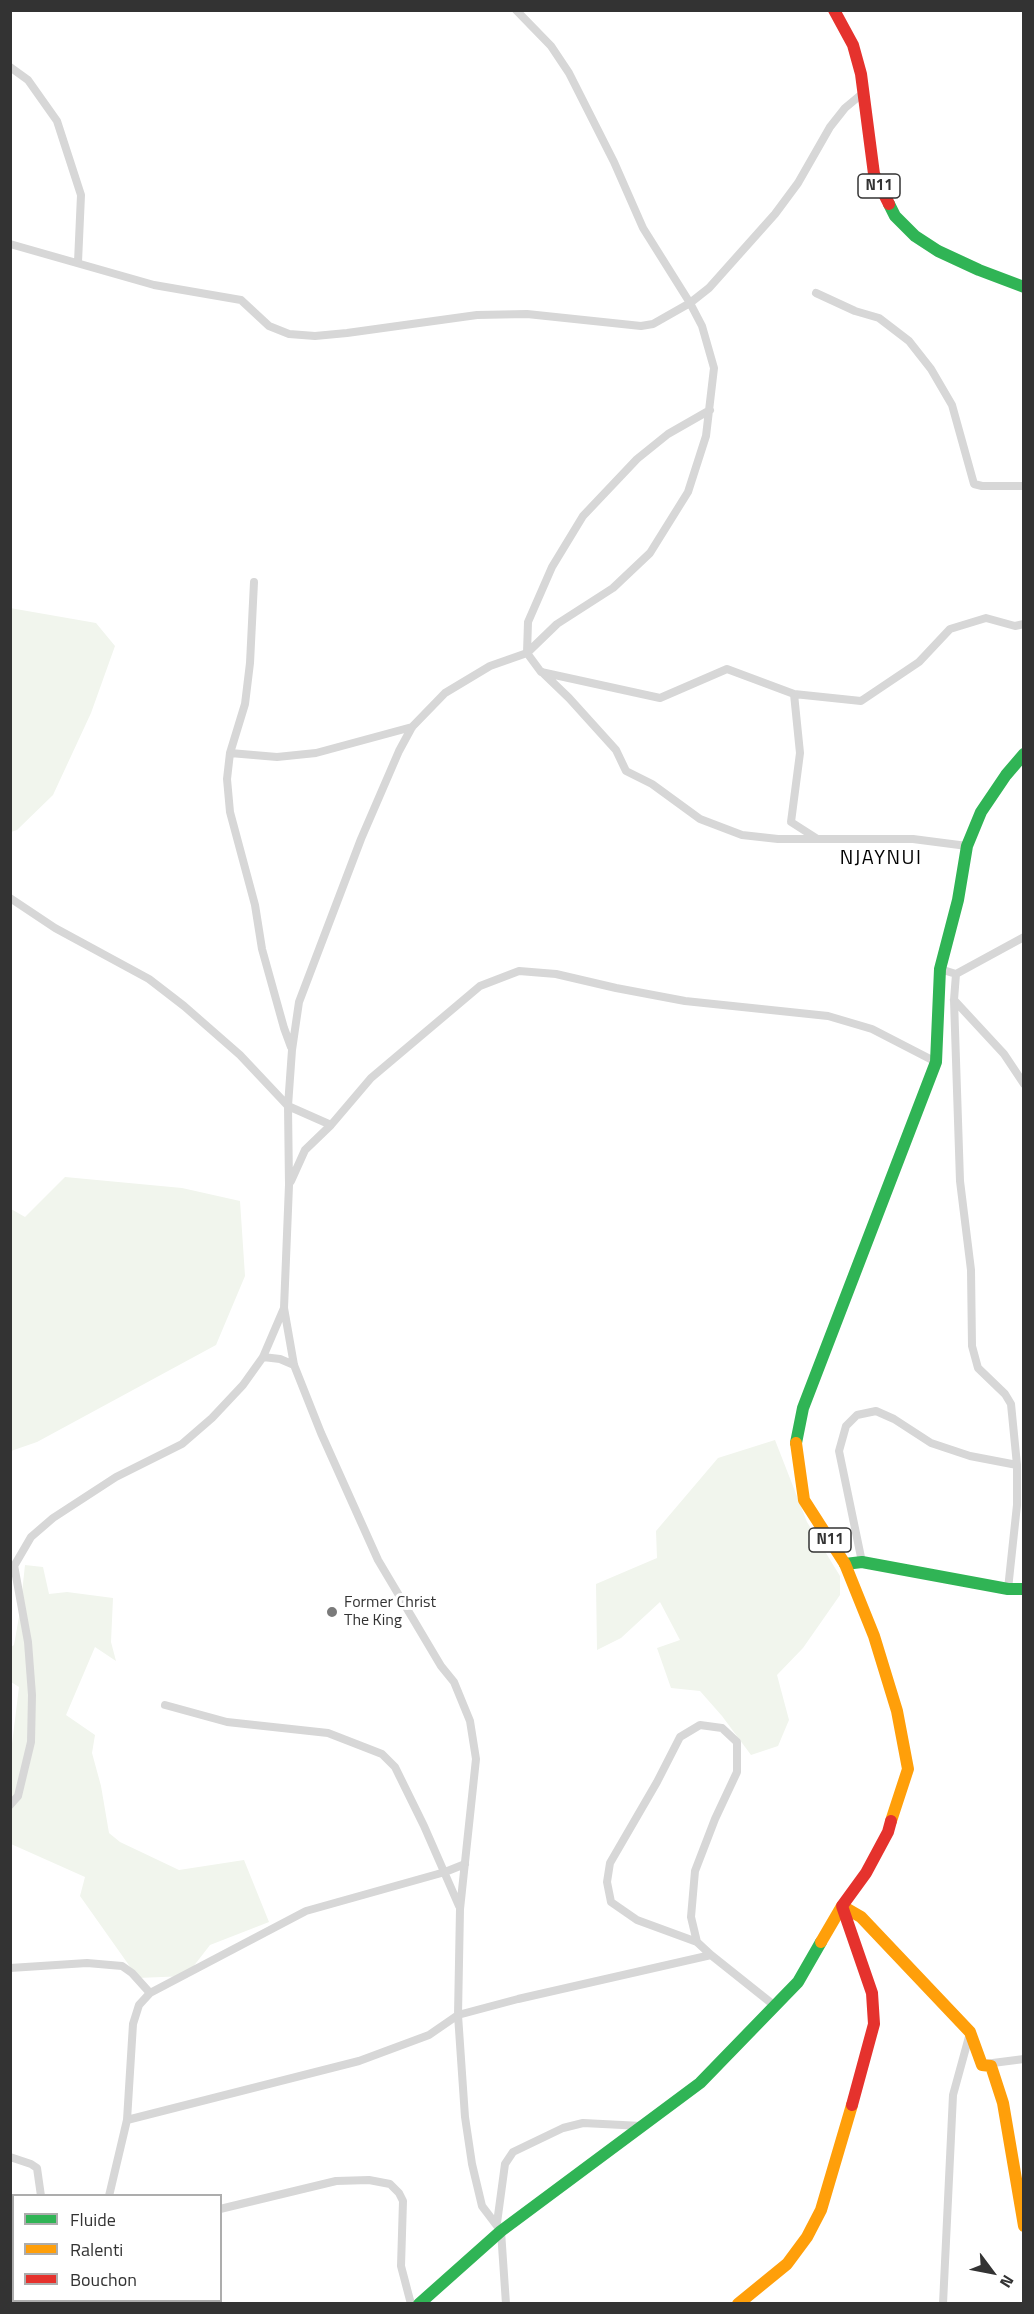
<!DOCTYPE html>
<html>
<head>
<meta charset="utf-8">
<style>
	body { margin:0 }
	#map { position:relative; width:1034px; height:2314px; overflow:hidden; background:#fff; font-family:"Titillium Web",sans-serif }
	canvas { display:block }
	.frame { position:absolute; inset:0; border:12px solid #333; pointer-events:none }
	.legend { position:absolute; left:12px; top:2194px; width:210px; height:108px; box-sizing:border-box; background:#fff; border:2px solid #adadad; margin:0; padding:8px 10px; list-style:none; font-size:18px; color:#333 }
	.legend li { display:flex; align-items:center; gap:12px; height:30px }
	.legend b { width:30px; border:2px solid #adadad }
	.north { position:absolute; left:962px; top:2242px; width:60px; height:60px; -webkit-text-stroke:4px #fff; paint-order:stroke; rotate:122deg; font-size:16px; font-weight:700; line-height:24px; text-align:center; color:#333 }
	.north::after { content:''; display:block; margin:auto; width:21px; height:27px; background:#333; clip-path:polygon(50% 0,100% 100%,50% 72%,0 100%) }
</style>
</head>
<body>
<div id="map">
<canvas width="1034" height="2314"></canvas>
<div class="frame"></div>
<ul class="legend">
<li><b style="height:8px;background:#30b455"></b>Fluide</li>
<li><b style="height:8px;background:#ff9f0a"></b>Ralenti</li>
<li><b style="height:8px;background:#e5322d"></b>Bouchon</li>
</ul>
<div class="north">N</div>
</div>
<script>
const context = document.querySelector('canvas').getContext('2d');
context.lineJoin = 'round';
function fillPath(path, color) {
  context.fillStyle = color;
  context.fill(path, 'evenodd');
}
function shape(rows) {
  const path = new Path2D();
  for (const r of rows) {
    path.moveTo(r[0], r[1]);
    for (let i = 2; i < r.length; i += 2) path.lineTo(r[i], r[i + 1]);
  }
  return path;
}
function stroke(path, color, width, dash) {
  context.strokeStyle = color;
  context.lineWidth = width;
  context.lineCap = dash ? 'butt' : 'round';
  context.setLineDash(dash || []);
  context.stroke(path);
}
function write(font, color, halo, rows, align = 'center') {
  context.font = font + ' "Titillium Web",sans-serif';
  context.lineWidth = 6;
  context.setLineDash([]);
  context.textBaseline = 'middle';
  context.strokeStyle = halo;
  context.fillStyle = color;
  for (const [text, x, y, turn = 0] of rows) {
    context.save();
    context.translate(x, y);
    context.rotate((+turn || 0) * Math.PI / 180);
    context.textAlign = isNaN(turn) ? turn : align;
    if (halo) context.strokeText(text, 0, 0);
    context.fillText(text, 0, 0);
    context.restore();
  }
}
const green = shape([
	[10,608,96,623,115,646,91,713,53,795,17,830,11,832],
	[65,1177,182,1188,240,1201,245,1276,216,1345,37,1442,11,1451,11,1209,25,1217],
	[775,1440,807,1522,840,1576,840,1595,803,1648,777,1675,789,1720,778,1746,751,1755,722,1716,700,1691,671,1688,657,1648,680,1640,660,1602,621,1638,597,1650,596,1584,657,1558,656,1531,718,1458],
	[25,1565,43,1567,49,1594,67,1592,113,1598,111,1642,116,1661,95,1647,66,1715,95,1735,92,1753,101,1786,109,1833,120,1842,179,1870,244,1860,269,1922,210,1945,186,1976,138,1978,80,1896,85,1877,11,1844,11,1752,19,1687,11,1682,11,1647,14,1645,20,1611]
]);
const street = shape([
	[516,10,551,46,569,73,614,162,643,228,690,303,702,326,714,368,706,436,688,492,650,553,613,588,557,624,527,653,490,666,445,693,412,727,399,751,361,839,299,1002,292,1050,288,1106,289,1185,284,1308,294,1365,321,1433,378,1560,441,1666,454,1682,470,1721,476,1759,460,1909,458,2015,518,1999,711,1955,775,2006],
	[10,67,28,80,57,121,81,195,78,262],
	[10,244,154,285,241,300,269,326,289,334,315,336,347,333,477,315,527,314,641,326,653,324,690,303,709,288,775,214,798,183,830,127,845,108,863,93],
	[816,293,855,311,879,318,909,341,931,369,952,405,974,484,982,486,1024,486],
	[710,410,668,434,637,459,583,516,552,567,528,622,527,653,541,672,660,698,727,669,794,694,861,701,919,662,950,629,986,618,1015,626,1024,624],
	[254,582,250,663,245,704,230,753,227,779,230,812,255,905,262,949,284,1028,291,1047],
	[542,672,569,698,616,750,626,771,652,784,700,819,742,835,778,839,913,839,967,846],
	[794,694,800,753,791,822,816,838],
	[230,753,277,757,316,753,412,727],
	[10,898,55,928,149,979,184,1006,240,1055,288,1106,331,1125],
	[940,969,956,974,1024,937],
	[956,974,954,1000,960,1181,971,1270,972,1346,978,1368,1005,1394,1011,1404,1017,1465,1017,1505,1008,1589],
	[954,1000,1004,1054,1024,1084],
	[291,1181,305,1150,331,1125,371,1078,480,986,519,971,556,974,616,988,685,1001,828,1016,872,1029,936,1062],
	[263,1357,280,1359,294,1365],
	[862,1562,839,1451,846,1426,857,1415,876,1411,894,1419,931,1443,970,1456,1017,1465],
	[10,1573,31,1537,53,1518,116,1477,182,1444,212,1418,243,1385,263,1357,284,1308],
	[165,1705,227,1722,328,1733,382,1754,395,1767,424,1826,459,1906],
	[10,1805,18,1796,31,1742,32,1695,28,1642,14,1565],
	[697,1942,691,1917,695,1871,715,1819,737,1772,737,1742,722,1728,700,1725,680,1737,657,1782,610,1863,607,1882,611,1902,637,1920,697,1942,711,1955],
	[10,1968,87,1963,122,1966,132,1973,150,1993],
	[458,2015,465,2117,472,2164,482,2206,501,2231,506,2304],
	[985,2064,1024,2059],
	[127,2120,359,2061,429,2035,458,2015],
	[10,2157,31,2164,37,2168,41,2196],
	[109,2196,127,2120,133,2024,139,2005,150,1993,306,1911,445,1872,465,1864],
	[220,2209,336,2181,369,2180,390,2184,399,2193,403,2201,401,2266,411,2304],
	[497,2223,505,2164,513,2152,563,2128,583,2123,642,2126],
	[93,2304,94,2300],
	[943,2304,953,2095,970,2033]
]);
const fast = shape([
	[889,204,895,216,915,236,938,251,979,270,1024,287],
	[796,1443,803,1408,936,1062,940,969,958,900,967,846,981,812,1006,775,1024,754],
	[845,1564,862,1562,1008,1589,1024,1589],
	[419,2304,501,2231,700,2083,798,1982,821,1942]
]);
const slow = shape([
	[796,1443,804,1500,845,1564,874,1636,897,1711,908,1769,891,1821],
	[821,1942,842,1906,861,1917,970,2032,982,2065,991,2066,1003,2103,1024,2226],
	[738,2304,787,2264,807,2237,821,2210,852,2105]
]);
const jam = shape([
	[834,10,853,45,861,74,874,174,889,204],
	[852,2105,874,2024,872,1993,842,1906,866,1873,888,1832,891,1821]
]);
const markers = [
	[332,1612,6,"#7a7a7a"]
];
const shields = [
	[879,186,42],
	[830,1540,42]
];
const shieldNames = [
	["N11",879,186],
	["N11",830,1540]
];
const poiNames = [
	["Former Christ",344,1603],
	["The King",344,1621]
];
const quarterNames = [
	["NJAYNUI",881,859]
];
fillPath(green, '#f1f5ed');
stroke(street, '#d7d7d7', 8);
stroke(fast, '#30b455', 12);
stroke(slow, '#ff9f0a', 12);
stroke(jam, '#e5322d', 12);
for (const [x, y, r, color] of markers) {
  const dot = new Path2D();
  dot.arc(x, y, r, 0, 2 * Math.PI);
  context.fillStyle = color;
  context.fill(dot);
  stroke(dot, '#fff', 2);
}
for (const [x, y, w] of shields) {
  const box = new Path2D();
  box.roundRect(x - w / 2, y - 12, w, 24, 4.5);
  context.fillStyle = '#fff';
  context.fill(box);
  stroke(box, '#333', 1.5);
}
write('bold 15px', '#333', null, shieldNames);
write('16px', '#333', '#fff', poiNames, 'left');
context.letterSpacing = '1.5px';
write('20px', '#000', '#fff', quarterNames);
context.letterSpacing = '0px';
</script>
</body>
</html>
